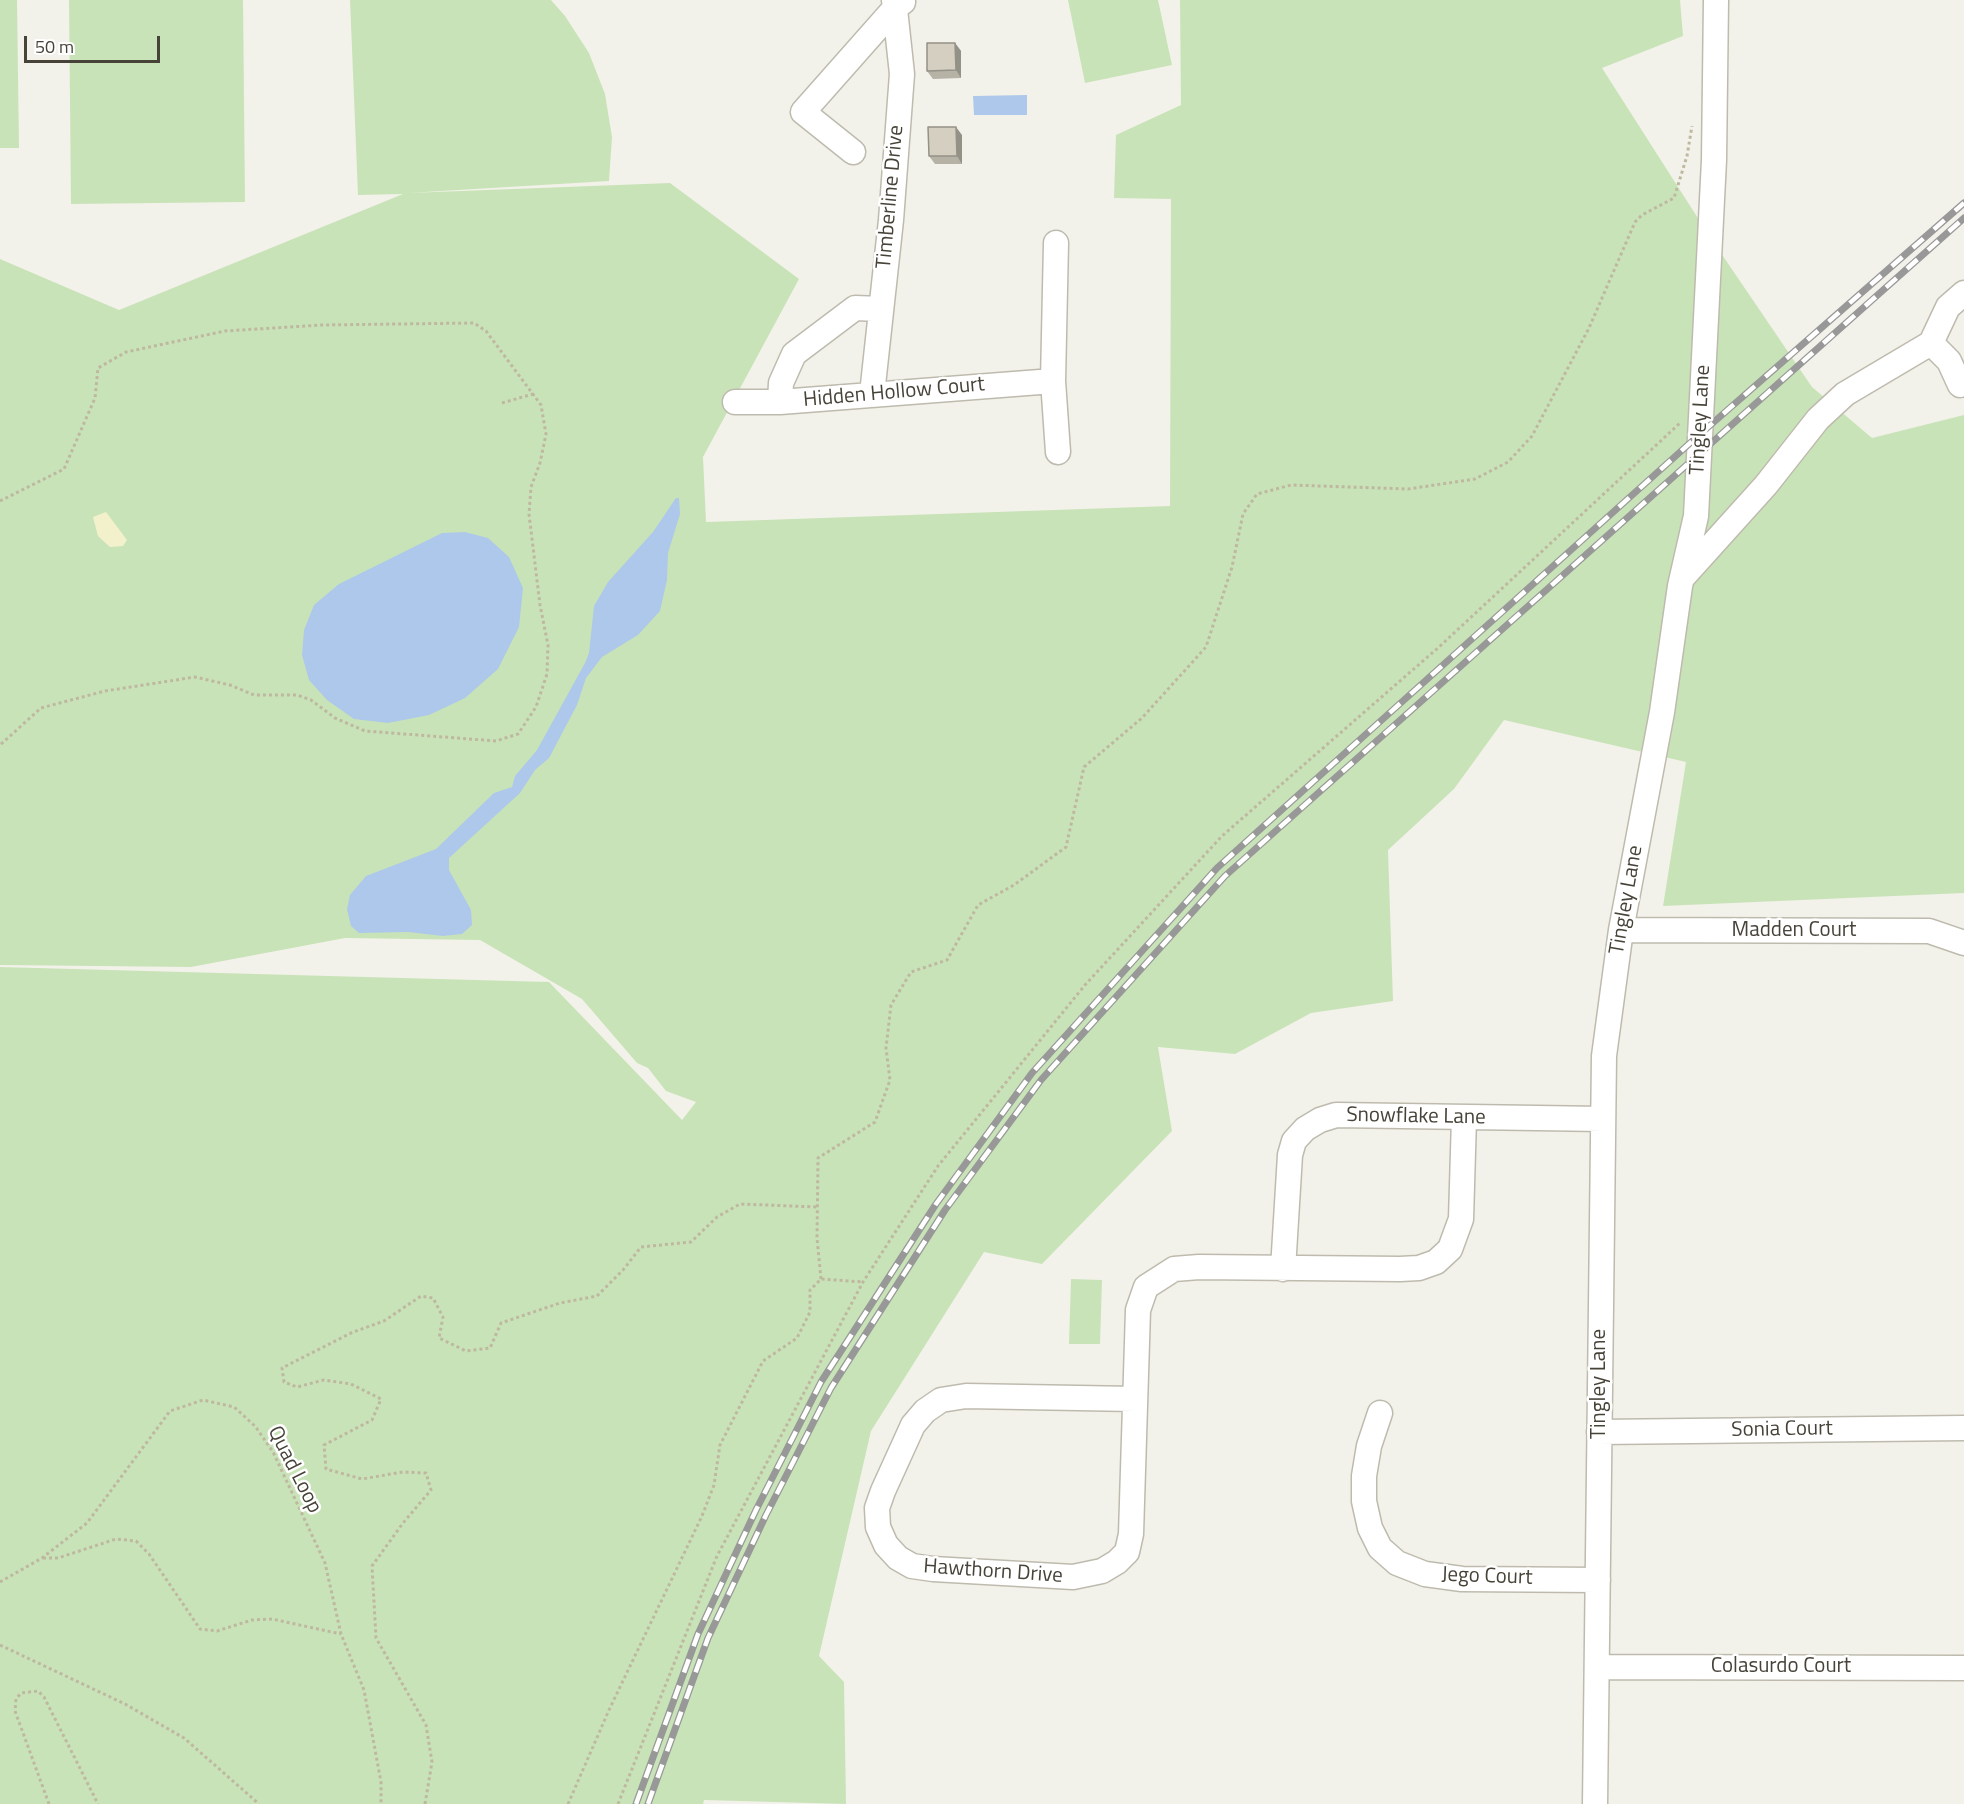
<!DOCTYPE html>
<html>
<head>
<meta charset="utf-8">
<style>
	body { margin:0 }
	#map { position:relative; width:1964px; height:1804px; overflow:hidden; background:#f3f2ea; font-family:"Titillium Web",sans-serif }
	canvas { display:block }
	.scale { position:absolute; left:24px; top:36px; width:136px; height:27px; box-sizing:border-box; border:3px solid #474339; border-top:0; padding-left:8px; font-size:18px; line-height:21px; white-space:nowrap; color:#474339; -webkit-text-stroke:4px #fff; paint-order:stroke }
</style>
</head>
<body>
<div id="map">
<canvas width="1964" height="1804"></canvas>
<div class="scale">50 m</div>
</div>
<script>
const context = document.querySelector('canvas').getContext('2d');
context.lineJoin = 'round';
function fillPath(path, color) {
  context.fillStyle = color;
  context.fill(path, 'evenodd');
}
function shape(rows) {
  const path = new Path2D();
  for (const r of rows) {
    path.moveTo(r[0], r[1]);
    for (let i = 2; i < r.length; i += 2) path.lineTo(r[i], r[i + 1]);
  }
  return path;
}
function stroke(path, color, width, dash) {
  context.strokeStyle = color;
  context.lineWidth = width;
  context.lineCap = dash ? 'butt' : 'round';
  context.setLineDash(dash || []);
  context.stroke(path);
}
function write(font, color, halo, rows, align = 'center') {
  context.font = font + ' "Titillium Web",sans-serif';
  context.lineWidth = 5;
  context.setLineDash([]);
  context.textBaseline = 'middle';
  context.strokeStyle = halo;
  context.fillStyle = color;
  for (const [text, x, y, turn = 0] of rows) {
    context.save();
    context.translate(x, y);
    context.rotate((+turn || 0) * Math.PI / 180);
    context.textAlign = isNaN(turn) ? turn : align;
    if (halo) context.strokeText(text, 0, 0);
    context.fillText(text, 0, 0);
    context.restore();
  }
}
const green = shape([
	[0,0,17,0,19,148,0,148],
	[69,0,243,0,245,202,71,204],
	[350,0,551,0,565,16,589,53,605,94,612,137,609,181,408,193,670,183,799,279,703,457,706,522,1170,506,1171,199,1114,198,1116,135,1181,105,1180,0,1680,0,1683,36,1602,68,1710,237,1812,387,1872,438,1964,415,1964,893,1663,906,1686,762,1504,720,1454,789,1388,850,1393,1001,1311,1013,1235,1054,1158,1047,1172,1131,1042,1264,984,1252,871,1431,819,1656,844,1682,846,1804,704,1800,703,1804,0,1804,0,967,549,982,682,1120,696,1102,666,1091,648,1068,637,1063,582,999,480,940,345,938,191,967,0,965,0,259,119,310,403,194,358,195],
	[1068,0,1158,0,1172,65,1085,83],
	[1071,1279,1102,1280,1100,1344,1069,1344]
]);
const sand = shape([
	[106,512,127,540,123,546,110,547,98,536,93,517]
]);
const water = shape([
	[1027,95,1027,115,974,115,973,96],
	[676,498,679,498,680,514,668,553,667,580,660,611,638,635,602,657,586,678,577,705,549,758,535,770,520,793,449,858,449,870,471,910,472,925,462,934,443,936,408,932,359,933,351,926,347,909,350,895,366,876,436,849,494,793,512,787,515,776,537,750,585,663,589,653,594,606,608,582,653,532],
	[465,532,488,538,509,557,523,588,519,627,498,669,465,698,429,715,388,723,354,719,327,700,309,680,302,655,304,630,314,605,339,584,442,533]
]);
const path = shape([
	[502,403,533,394],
	[0,501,64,469,95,398,98,368,126,352,225,331,322,325,474,323,486,331,541,405,546,434,540,463,531,487,529,514,540,605,548,645,547,674,536,707,518,734,496,741,365,731,335,718,311,700,297,695,254,695,230,685,195,677,105,691,41,708,0,745],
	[821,1279,817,1238,818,1158,875,1122,890,1080,886,1048,891,1005,911,972,947,960,978,905,1014,885,1066,847,1084,767,1142,718,1206,647,1232,567,1243,514,1257,494,1291,485,1408,489,1475,479,1508,462,1532,436,1589,328,1635,222,1642,215,1674,198,1687,156,1692,126],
	[43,1558,58,1558,116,1539,136,1541,149,1554,200,1629,217,1631,252,1620,272,1619,341,1634],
	[0,1582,42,1558,87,1523,170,1411,203,1400,234,1407,255,1426,273,1452,325,1563,341,1634,364,1690,381,1782,381,1804],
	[0,1645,125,1704,184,1738,259,1804],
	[49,1804,15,1711,16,1699,21,1693,38,1691,44,1697,98,1804],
	[425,1804,432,1762,426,1725,376,1638,372,1566,403,1523,431,1490,426,1473,403,1472,362,1479,326,1469,324,1445,372,1420,381,1399,351,1384,324,1380,297,1387,284,1382,282,1368,353,1332,384,1321,421,1296,433,1298,443,1317,439,1338,466,1351,490,1348,501,1323,560,1303,597,1296,623,1270,641,1247,691,1242,717,1217,740,1204,817,1207],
	[568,1804,609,1710,702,1516,714,1485,720,1445,763,1361,797,1338,810,1312,810,1290,821,1279,863,1282],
	[618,1804,717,1556,863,1282,938,1166,1085,985,1222,836,1439,647,1680,423]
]);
const minor = shape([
	[853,152,803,112,895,8,903,2],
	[1056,243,1053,381,1058,452],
	[1931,343,1948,307,1964,293],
	[872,394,891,220,902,74,894,0],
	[735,402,780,402,1053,381],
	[780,402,781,383,794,354,855,308,880,309],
	[1684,576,1766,485,1818,419,1845,394,1931,343,1949,361,1960,385,1964,384],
	[1621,930,1929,931,1964,943],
	[1283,1269,1290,1155,1294,1141,1305,1129,1320,1120,1336,1115,1603,1119],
	[1134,1399,966,1396,941,1400,925,1411,913,1425,883,1491,877,1508,878,1527,886,1545,898,1558,912,1566,933,1569,1073,1577,1102,1571,1117,1562,1127,1552,1131,1534,1138,1310,1146,1287,1174,1269,1199,1267,1400,1269,1419,1268,1436,1262,1450,1249,1461,1219,1464,1118],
	[1380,1413,1369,1446,1364,1476,1364,1501,1370,1528,1380,1548,1397,1563,1425,1574,1462,1579,1598,1580],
	[1599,1432,1964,1428],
	[1597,1667,1964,1668],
	[1595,1804,1604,1056,1621,930,1662,712,1680,586,1696,516,1714,160,1716,0]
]);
const rail = shape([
	[636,1804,698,1634,756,1510,821,1382,936,1204,1032,1073,1217,868,1699,435,1964,203],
	[648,1804,708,1638,766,1515,831,1388,945,1210,1041,1080,1225,876,1964,218]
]);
const wall = shape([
	[955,43,961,51,961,78,933,79,927,71],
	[962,135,962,164,935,164,929,156]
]);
const shadedWall = shape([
	[955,43,961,51,961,78,956,70],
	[956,127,962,135,962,164,957,156]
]);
const building = shape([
	[927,43,955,43,956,70,927,71,927,43],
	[928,127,956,127,957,156,929,156,928,127]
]);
const streetNames = [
	["Timberline Drive",891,197,-85],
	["Hidden Hollow Court",894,393,-5],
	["Tingley Lane",1701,420,-87],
	["Tingley Lane",1627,900,-80],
	["Madden Court",1794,931],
	["Snowflake Lane",1416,1117,1],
	["Tingley Lane",1600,1384,-90],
	["Sonia Court",1782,1430,-1],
	["Quad Loop",294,1470,63],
	["Hawthorn Drive",993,1572,4],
	["Jego Court",1487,1577,2],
	["Colasurdo Court",1781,1667]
];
fillPath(green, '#c9e3b8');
fillPath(sand, '#f3f1cb');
fillPath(water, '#adc8ea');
stroke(minor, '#bebbae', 27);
stroke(path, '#beb8a0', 3, [3, 3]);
stroke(minor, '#fff', 24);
stroke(rail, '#989898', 7);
stroke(rail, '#fff', 4.5, [14]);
fillPath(wall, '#b6b2a6');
fillPath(shadedWall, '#949187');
fillPath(building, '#d4cfc1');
stroke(building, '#949187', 1.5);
write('21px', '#474339', '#fff', streetNames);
</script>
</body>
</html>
